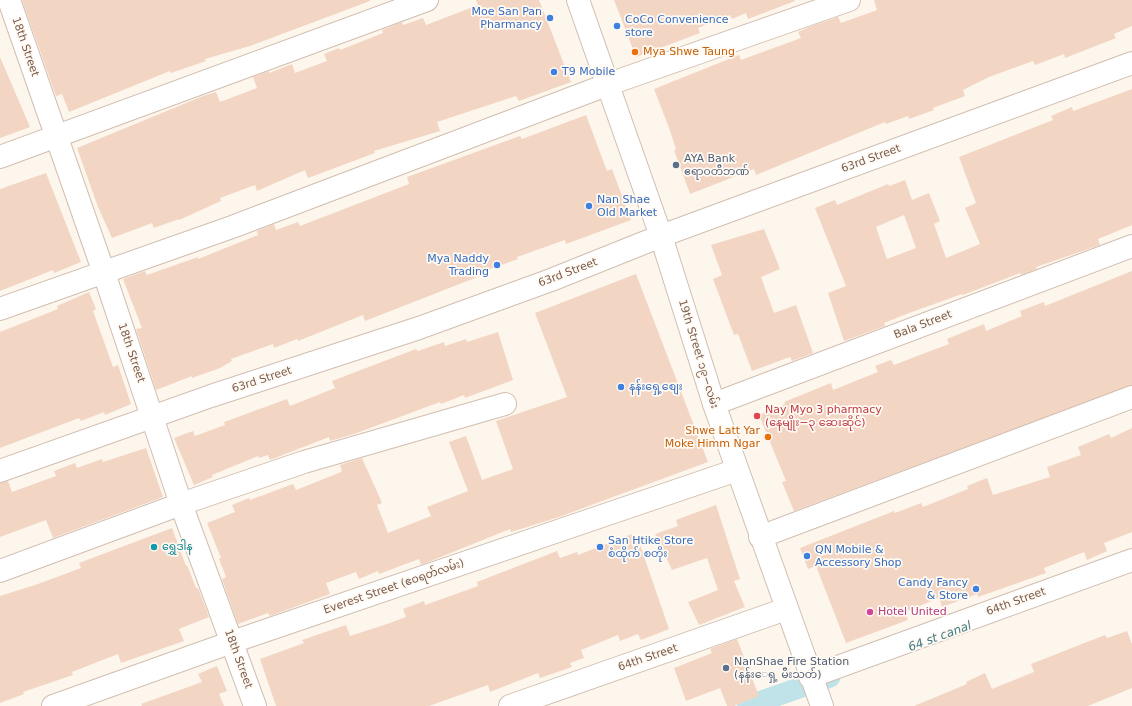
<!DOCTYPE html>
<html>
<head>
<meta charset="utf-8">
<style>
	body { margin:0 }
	canvas { display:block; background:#fdf6ec }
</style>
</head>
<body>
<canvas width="1132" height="706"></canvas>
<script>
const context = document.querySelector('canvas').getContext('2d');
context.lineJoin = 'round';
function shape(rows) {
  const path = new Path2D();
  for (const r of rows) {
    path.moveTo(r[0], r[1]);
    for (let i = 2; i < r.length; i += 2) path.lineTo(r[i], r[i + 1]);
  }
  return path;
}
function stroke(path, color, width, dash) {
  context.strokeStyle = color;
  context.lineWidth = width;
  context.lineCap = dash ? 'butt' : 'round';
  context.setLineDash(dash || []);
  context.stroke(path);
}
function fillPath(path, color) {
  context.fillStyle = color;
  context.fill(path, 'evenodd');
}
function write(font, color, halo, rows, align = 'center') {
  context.font = font + ' "DejaVu Sans","Noto Sans Myanmar",sans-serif';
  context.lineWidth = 3.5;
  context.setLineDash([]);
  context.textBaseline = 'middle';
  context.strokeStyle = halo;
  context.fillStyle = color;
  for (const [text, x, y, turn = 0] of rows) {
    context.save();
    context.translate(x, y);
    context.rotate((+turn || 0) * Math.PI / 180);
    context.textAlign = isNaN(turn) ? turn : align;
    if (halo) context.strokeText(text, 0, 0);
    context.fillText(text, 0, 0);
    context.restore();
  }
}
const canal = shape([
	[748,706,830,677]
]);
const building = shape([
	[22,0,370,0,370,1,250,46,205,59,206,61,171,73,170,71,69,112,62,94,56,96],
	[476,0,539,0,571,82,519,101,516,96,437,122,440,131,374,151,375,153,308,178,305,170,257,191,255,185,220,198,221,201,179,220,179,219,154,228,152,223,112,238,98,207,77,148,203,96,216,92,220,102,257,88,253,77,269,71,269,73,292,64,295,73,327,61,324,54,339,48,340,50,383,33,382,30,402,22,403,25,423,18,426,25,478,5],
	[614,0,794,0,795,1,748,19,746,13,732,19,730,15,698,28,700,33,636,57],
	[874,0,1132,0,1132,26,1114,34,1116,38,1065,58,1064,54,1035,65,1033,61,989,77,963,90,965,96,933,108,934,110,909,119,908,116,886,124,885,122,756,175,754,169,690,194,674,150,676,149,669,128,654,89,739,55,741,60,801,38,798,32,809,27,838,17,841,23,877,10],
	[0,57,30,127,0,138],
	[1132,89,1132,225,1098,239,1100,245,1036,267,1037,269,1021,275,1020,273,963,295,962,294,909,313,884,323,885,326,844,341,828,293,846,286,815,208,835,200,837,205,888,184,889,186,905,180,912,200,929,193,940,221,934,224,946,258,980,244,965,208,976,203,959,157,1053,120,1051,116,1072,107,1073,111],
	[904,215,916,248,887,259,876,227],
	[586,115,607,171,612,169,631,220,566,244,565,240,517,257,518,259,479,273,480,276,365,321,363,315,298,341,297,339,274,348,273,344,231,359,232,361,220,368,192,378,192,376,156,390,136,329,142,328,123,279,145,271,147,275,198,257,198,259,258,235,257,231,274,224,276,230,298,222,300,226,409,184,407,177,520,136,522,139],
	[46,173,81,262,54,273,53,270,0,291,0,189],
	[764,229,780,269,761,277,774,313,796,305,813,353,792,361,790,357,752,371,738,334,734,335,713,279,722,275,711,245],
	[1132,271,1132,385,794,511,782,482,786,481,759,415,785,404,784,402,831,383,833,390,878,372,875,366,891,360,894,365,912,358,949,344,947,339,964,332,984,324,986,331,1022,316,1020,311,1044,302,1045,306],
	[636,274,708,462,559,517,511,532,510,529,421,565,419,559,379,574,378,571,359,579,356,572,326,583,330,594,270,616,268,613,238,624,222,579,226,577,219,559,221,558,207,523,235,512,232,505,249,498,250,500,293,484,296,490,341,472,342,471,340,465,362,458,382,503,377,505,388,533,431,516,427,507,468,491,449,442,466,436,482,480,513,469,496,421,567,397,535,313],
	[89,292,96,309,93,311,113,367,118,365,131,404,105,415,104,412,81,421,79,418,0,448,0,332,58,309,57,306],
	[498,332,513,380,465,398,464,395,441,404,440,402,354,434,330,441,329,437,270,460,268,455,259,458,258,456,212,475,213,477,194,485,174,438,193,431,195,436,225,425,224,422,287,399,290,406,335,388,332,381,416,349,418,351,444,342,445,346,466,339,467,342],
	[1132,428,1132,532,1104,543,1107,551,1087,560,1084,552,1044,568,1046,573,978,597,977,594,942,607,939,598,905,612,908,620,846,643,816,566,808,569,800,548,894,511,895,513,921,503,923,507,968,489,967,486,987,478,993,495,1050,477,1047,467,1081,455,1078,447,1109,434,1111,438],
	[146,448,163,497,53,538,46,520,0,537,0,483,8,481,12,492,56,476,54,471,75,463,77,468,102,459,103,462],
	[716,505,740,579,734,581,745,607,699,625,688,602,718,590,707,558,672,570,655,534,678,526,676,520],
	[172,528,186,566,187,565,196,588,198,588,209,617,179,629,184,641,121,663,118,654,72,672,73,675,23,692,24,694,0,703,0,596,38,584,81,568,79,563],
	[632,534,634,541,638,539,669,629,641,640,638,634,620,641,618,635,581,650,584,658,570,663,572,667,540,678,538,673,490,692,488,685,429,706,276,706,260,659,304,643,302,640,346,625,350,636,387,624,406,617,403,609,424,601,425,605,478,586,477,582,557,551,560,558,577,552,578,555],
	[1127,631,1132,644,1132,688,1088,706,914,706,967,684,966,682,985,673,992,689,1034,672,1031,664,1105,635,1107,638],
	[737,639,759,696,734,706,727,706,720,688,686,701,674,668,712,653,710,649],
	[217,666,227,691,219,694,224,706,142,706,141,704,202,682,198,674]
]);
const minor = shape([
	[9,0,104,273,181,504,255,706],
	[0,157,427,0],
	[0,309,232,227,609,84,849,0],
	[714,404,1132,246],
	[0,471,211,396,419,328,551,280,661,236,1132,63],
	[760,537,1132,397],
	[0,571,181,504,304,462,505,404],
	[810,677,1132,560],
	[53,706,232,642,737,470],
	[510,706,786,609]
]);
const tertiary = shape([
	[578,0,661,236,714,404,822,706]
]);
const markers = [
	[550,18,4,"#3f7fe0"],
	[617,26,4,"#3f7fe0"],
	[635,52,4,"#e8710a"],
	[554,72,4,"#3f7fe0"],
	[676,165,4,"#5c6f8a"],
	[589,206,4,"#3f7fe0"],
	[497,265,4,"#3f7fe0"],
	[621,387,4,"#3f7fe0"],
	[757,416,4,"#e0444e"],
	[768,437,4,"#e8710a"],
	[154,547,4,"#0f9aa8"],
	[600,547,4,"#3f7fe0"],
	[807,556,4,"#3f7fe0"],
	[976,589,4,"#3f7fe0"],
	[870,612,4,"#d1479c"],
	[726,668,4,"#5c6f8a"]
];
const shopNames = [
	["Moe San Pan",542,12,"right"],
	["Pharmancy",542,25,"right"],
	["CoCo Convenience",625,20],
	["store",625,33],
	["T9 Mobile",562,72],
	["Nan Shae",597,200],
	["Old Market",597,213],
	["Mya Naddy",489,259,"right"],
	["Trading",489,272,"right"],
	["နန်းရှေ့စျေး",629,387],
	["San Htike Store",608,541],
	["စံထိုက် စတိုး",608,554],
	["QN Mobile &",815,550],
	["Accessory Shop",815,563],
	["Candy Fancy",968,583,"right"],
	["& Store",968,596,"right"]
];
const streetNames = [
	["18th Street",25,47,71],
	["63rd Street",871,159,-20],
	["63rd Street",568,273,-21],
	["Bala Street",923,325,-21],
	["18th Street",131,353,71],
	["19th Street ၁၉−လမ်း",698,354,73],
	["63rd Street",262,380,-18],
	["Everest Street (ဧ၀ရတ်လမ်း)",394,587,-19],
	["64th Street",1016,602,-20],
	["64th Street",648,658,-19],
	["18th Street",238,659,70]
];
const foodNames = [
	["Mya Shwe Taung",643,52],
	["Shwe Latt Yar",760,431,"right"],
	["Moke Himm Ngar",760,444,"right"]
];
const serviceNames = [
	["AYA Bank",684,159],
	["ဧရာ၀တီဘဏ်",684,172],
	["NanShae Fire Station",734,662],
	["(နန်းေရှ့ မီးသတ်)",734,675]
];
const healthNames = [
	["Nay Myo 3 pharmacy",765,410],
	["(နေမျိုး−၃ ဆေးဆိုင်)",765,423]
];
const cultureNames = [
	["ရွှေဒါန",162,547]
];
const hotelNames = [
	["Hotel United",878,612]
];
const waterNames = [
	["64 st canal",940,637,-20]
];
stroke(canal, '#bfe3e8', 21);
fillPath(building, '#f3d5c3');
stroke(minor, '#d1beb0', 24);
stroke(tertiary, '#d1beb0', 24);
stroke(minor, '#fff', 22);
stroke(tertiary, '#fff', 22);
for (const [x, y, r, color] of markers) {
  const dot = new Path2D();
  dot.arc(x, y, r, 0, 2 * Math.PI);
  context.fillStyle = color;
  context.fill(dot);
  stroke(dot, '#fffaf3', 1.5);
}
write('11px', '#366cbe', '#fffaf3', shopNames, 'left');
write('11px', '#7a5c4d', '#fffaf3', streetNames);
write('11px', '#c56008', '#fffaf3', foodNames, 'left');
write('11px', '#4e5e75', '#fffaf3', serviceNames, 'left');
write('11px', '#be3a42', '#fffaf3', healthNames, 'left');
write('11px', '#0d838f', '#fffaf3', cultureNames, 'left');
write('11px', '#b23c85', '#fffaf3', hotelNames, 'left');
write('italic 12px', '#437c86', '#fffaf3', waterNames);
</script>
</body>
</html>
